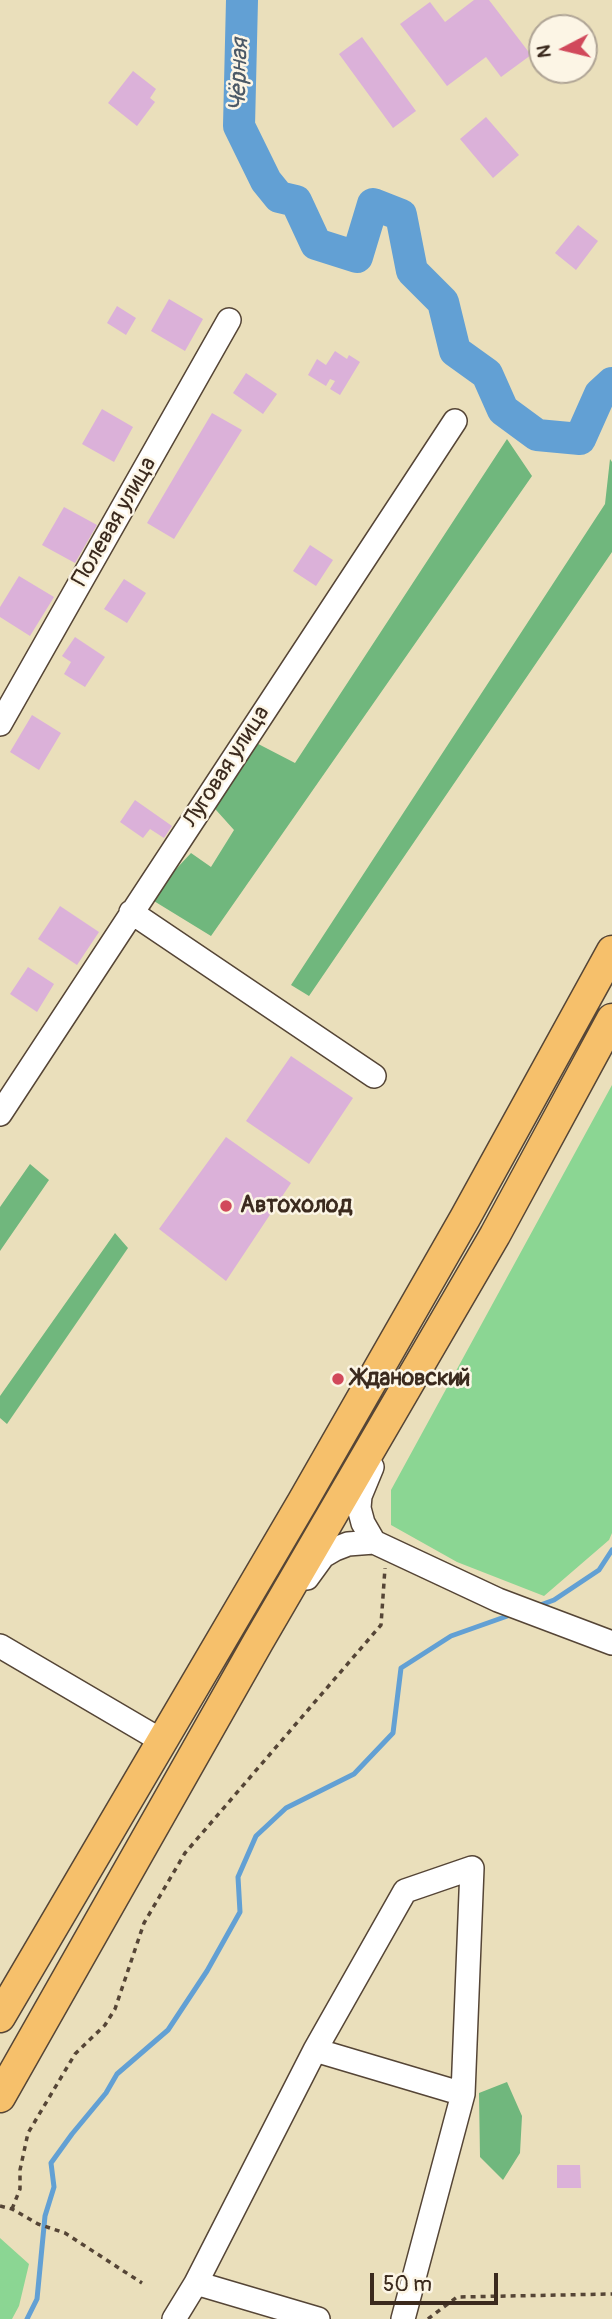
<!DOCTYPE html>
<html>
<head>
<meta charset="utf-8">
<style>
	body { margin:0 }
	#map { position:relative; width:612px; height:2319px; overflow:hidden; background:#eadfbb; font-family:Pangolin,sans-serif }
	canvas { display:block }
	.north { position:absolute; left:528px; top:14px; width:70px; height:70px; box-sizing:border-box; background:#fcf5e5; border:2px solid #afa495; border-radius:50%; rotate:263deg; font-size:19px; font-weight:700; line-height:28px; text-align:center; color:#3b2a1e }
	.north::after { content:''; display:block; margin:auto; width:24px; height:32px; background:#d1495b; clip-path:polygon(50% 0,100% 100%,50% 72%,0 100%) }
	.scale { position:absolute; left:370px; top:2273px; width:128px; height:32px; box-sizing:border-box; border:4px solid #3b2a1e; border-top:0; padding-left:9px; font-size:21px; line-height:24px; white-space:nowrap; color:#3b2a1e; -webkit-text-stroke:5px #fcf5e5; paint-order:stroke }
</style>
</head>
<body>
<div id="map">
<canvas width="612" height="2319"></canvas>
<div class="north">N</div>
<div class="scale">50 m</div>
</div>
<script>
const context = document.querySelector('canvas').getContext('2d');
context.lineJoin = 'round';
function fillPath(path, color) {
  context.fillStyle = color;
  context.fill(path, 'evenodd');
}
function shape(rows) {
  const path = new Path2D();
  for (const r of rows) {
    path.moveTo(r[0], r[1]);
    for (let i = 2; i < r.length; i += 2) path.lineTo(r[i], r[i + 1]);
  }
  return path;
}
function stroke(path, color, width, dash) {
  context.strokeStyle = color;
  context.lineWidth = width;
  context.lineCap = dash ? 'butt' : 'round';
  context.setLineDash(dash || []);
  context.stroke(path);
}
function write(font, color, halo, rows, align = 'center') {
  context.font = font + ' Pangolin,sans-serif';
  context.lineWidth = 5;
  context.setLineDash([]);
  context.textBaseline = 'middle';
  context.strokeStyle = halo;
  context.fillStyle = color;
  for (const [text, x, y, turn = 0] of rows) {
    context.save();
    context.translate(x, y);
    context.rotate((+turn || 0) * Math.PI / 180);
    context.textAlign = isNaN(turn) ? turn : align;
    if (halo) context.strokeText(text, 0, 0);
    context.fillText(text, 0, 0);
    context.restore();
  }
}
const green = shape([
	[612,1085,612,1533,609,1540,544,1596,457,1562,391,1525,391,1490],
	[0,2238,29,2264,19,2306,12,2319,0,2319]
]);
const forest = shape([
	[507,439,532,476,211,936,149,898,191,853,211,867,234,830,199,791,239,734,295,763],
	[610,459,612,462,612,552,309,996,291,985,605,504],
	[30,1164,49,1180,0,1251,0,1207],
	[115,1233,128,1248,7,1424,0,1418,0,1396],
	[507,2082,522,2116,520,2153,503,2180,480,2157,479,2093]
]);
const stream = shape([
	[535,1607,554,1600,599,1570,612,1550],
	[27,2319,37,2299,45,2216,54,2187,51,2163,72,2134,106,2093,117,2074,168,2030,207,1971,240,1912,238,1877,256,1836,286,1808,354,1774,393,1733,401,1668,451,1636,513,1614]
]);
const river = shape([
	[242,0,239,126,266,181,279,197,296,201,316,244,357,257,373,204,401,215,412,271,443,302,455,351,487,374,503,410,537,435,580,439,600,394,612,383]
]);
const building = shape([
	[474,0,489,0,531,55,501,77,486,57,447,86,400,24,430,2,445,22],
	[362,37,416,111,393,128,339,54],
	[133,71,156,89,150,98,155,102,137,126,108,103],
	[486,117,519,155,493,178,460,139],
	[578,225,598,241,576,270,555,253],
	[169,299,203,319,185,351,151,331],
	[117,306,136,318,126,335,107,323],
	[335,351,347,359,349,355,360,362,340,395,330,389,335,381,330,379,326,386,308,375,317,359,326,365],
	[246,373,277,394,263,414,233,393],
	[102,409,133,427,114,462,82,444],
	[212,413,242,430,174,539,147,523],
	[64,507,97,525,75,563,42,545],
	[310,545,333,560,316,586,293,571],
	[19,576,54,597,30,636,0,617,0,607],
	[124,579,146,593,127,623,104,609],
	[75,637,105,657,85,687,64,674,71,662,62,656],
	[32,715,61,733,39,770,10,752],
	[135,800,172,826,164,838,150,829,143,838,120,822],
	[60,906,99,932,77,965,38,939],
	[28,967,54,984,37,1012,10,994],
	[291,1056,353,1098,309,1164,246,1121],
	[226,1137,291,1183,226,1281,159,1229],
	[557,2165,580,2165,581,2188,557,2188]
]);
const path = shape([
	[0,2206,12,2209,38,2224,65,2233,142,2283],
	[12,2209,20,2189,20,2170,28,2133,75,2054,105,2025,115,2009,144,1923,185,1853,381,1625,385,1568],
	[428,2319,457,2297,612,2294]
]);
const minor = shape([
	[0,724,229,320],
	[131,912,374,1076],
	[0,1114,455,421],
	[372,1467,360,1496,359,1508,363,1523,374,1542],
	[307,1578,323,1556,335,1549,348,1544,374,1542,498,1600,612,1643],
	[0,1646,162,1741],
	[315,2050,463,2094],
	[196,2283,318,2319],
	[174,2319,196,2283,315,2050,405,1891,472,1868,463,2094,403,2319]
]);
const major = shape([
	[0,2017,303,1501,465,1218,612,951],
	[0,2097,258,1642,495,1235,612,1019]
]);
const markers = [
	[226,1206,7,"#d1495b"],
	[338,1379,7,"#d1495b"]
];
const streetNames = [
	["Полевая улица",115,522,-60],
	["Луговая улица",227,767,-57]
];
const poiNames = [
	["Автохолод",240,1206],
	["Ждановский",352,1379]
];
const waterNames = [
	["Чёрная",240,75,-88]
];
fillPath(green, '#8bd693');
fillPath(forest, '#70b77d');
stroke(stream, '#62a0d4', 5);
stroke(river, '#62a0d4', 32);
fillPath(building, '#dbb1d9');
stroke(minor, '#554536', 26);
stroke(major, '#554536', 33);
stroke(path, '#554536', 3.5, [5, 5]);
stroke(minor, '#fff', 23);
stroke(major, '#f6c06b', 30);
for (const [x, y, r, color] of markers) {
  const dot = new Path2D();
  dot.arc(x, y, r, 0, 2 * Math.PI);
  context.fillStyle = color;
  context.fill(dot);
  stroke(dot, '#fcf5e5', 2.5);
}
write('23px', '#3b2a1e', '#fcf5e5', streetNames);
write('bold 23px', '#3b2a1e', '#fcf5e5', poiNames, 'left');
write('italic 24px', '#4b5967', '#fcf5e5', waterNames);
</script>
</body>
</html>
